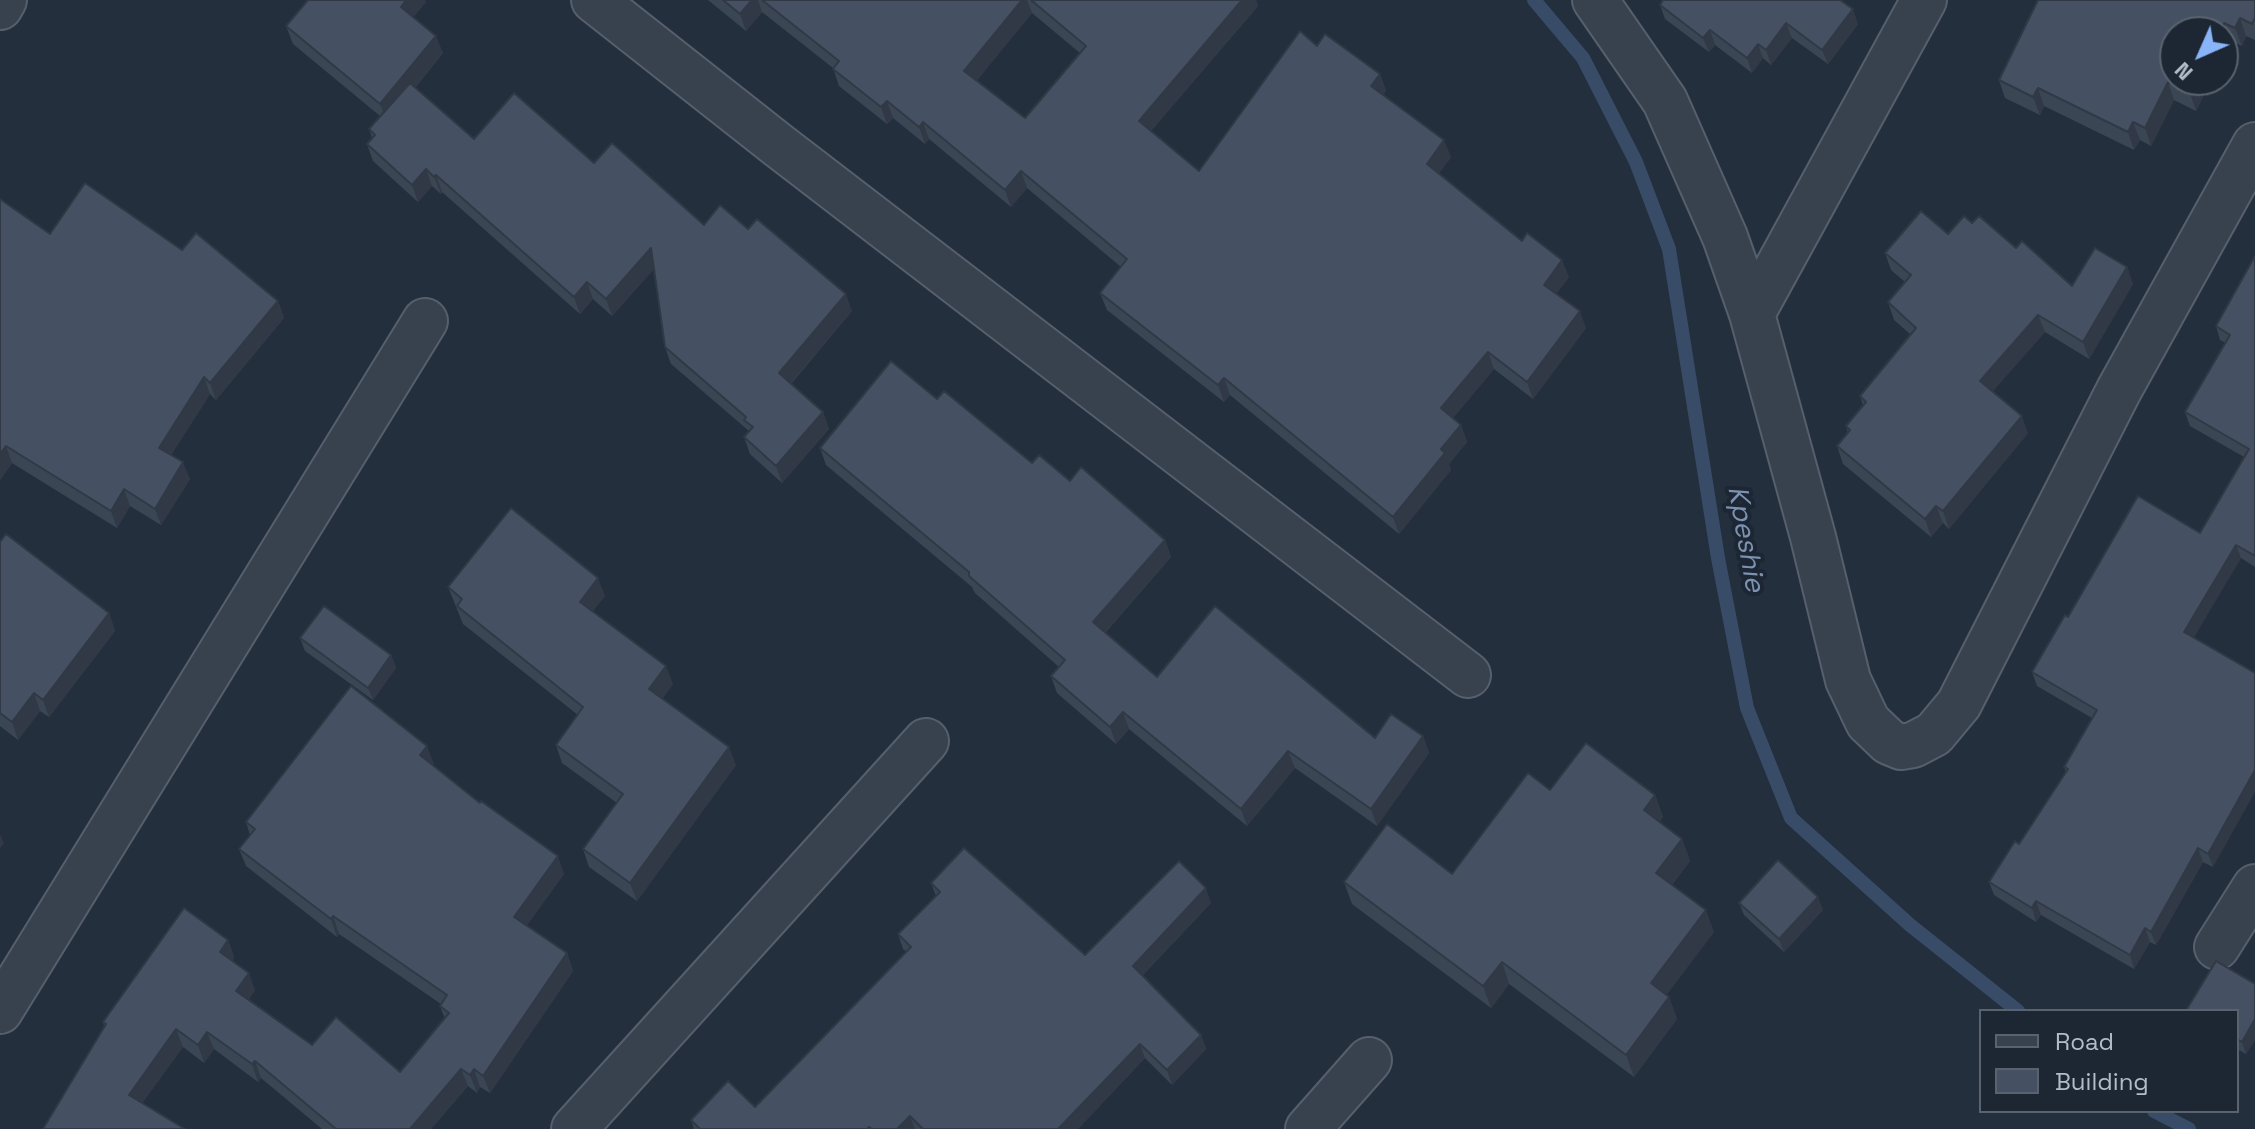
<!DOCTYPE html>
<html>
<head>
<meta charset="utf-8">
<style>
	body { margin:0 }
	#map { position:relative; width:2255px; height:1129px; overflow:hidden; background:#242f3e; font-family:"Space Grotesk",sans-serif }
	canvas { display:block }
	.legend { position:absolute; left:1979px; top:1009px; width:260px; height:104px; box-sizing:border-box; background:#1d2633; border:2px solid #59626f; margin:0; padding:10px 14px; list-style:none; font-size:24px; color:#b4bcc9 }
	.legend li { display:flex; align-items:center; gap:16px; height:40px }
	.legend b { width:40px; border:2px solid #59626f }
	.north { position:absolute; left:2159px; top:16px; width:80px; height:80px; box-sizing:border-box; background:#1d2633; border:2px solid #59626f; border-radius:50%; rotate:225deg; font-size:22px; font-weight:700; line-height:32px; text-align:center; color:#b4bcc9 }
	.north::after { content:''; display:block; margin:auto; width:28px; height:36px; background:#8ab4f8; clip-path:polygon(50% 0,100% 100%,50% 72%,0 100%) }
</style>
</head>
<body>
<div id="map">
<canvas width="2255" height="1129"></canvas>
<ul class="legend">
<li><b style="height:10px;background:#38414e"></b>Road</li>
<li><b style="height:22px;background:#455162"></b>Building</li>
</ul>
<div class="north">N</div>
</div>
<script>
const context = document.querySelector('canvas').getContext('2d');
context.lineJoin = 'round';
function shape(rows) {
  const path = new Path2D();
  for (const r of rows) {
    path.moveTo(r[0], r[1]);
    for (let i = 2; i < r.length; i += 2) path.lineTo(r[i], r[i + 1]);
  }
  return path;
}
function stroke(path, color, width, dash) {
  context.strokeStyle = color;
  context.lineWidth = width;
  context.lineCap = dash ? 'butt' : 'round';
  context.setLineDash(dash || []);
  context.stroke(path);
}
function fillPath(path, color) {
  context.fillStyle = color;
  context.fill(path, 'evenodd');
}
function write(font, color, halo, rows, align = 'center') {
  context.font = font + ' "Space Grotesk",sans-serif';
  context.lineWidth = 8;
  context.setLineDash([]);
  context.textBaseline = 'middle';
  context.strokeStyle = halo;
  context.fillStyle = color;
  for (const [text, x, y, turn = 0] of rows) {
    context.save();
    context.translate(x, y);
    context.rotate((+turn || 0) * Math.PI / 180);
    context.textAlign = isNaN(turn) ? turn : align;
    if (halo) context.strokeText(text, 0, 0);
    context.fillText(text, 0, 0);
    context.restore();
  }
}
const stream = shape([
	[1534,0,1583,58,1636,162,1669,249,1718,558,1747,708,1791,818,1910,925,2018,1011],
	[2154,1111,2189,1129]
]);
const minor = shape([
	[594,0,778,145,1468,675],
	[1595,0,1665,101,1725,237,1752,314,1813,537,1848,680,1868,722,1889,742,1901,747,1913,745,1934,734,1959,704,2119,390,2255,145],
	[0,7,4,0],
	[1752,314,1924,0],
	[2217,947,2255,887],
	[0,1011,425,321],
	[574,1129,926,741],
	[1308,1129,1369,1060]
]);
const wall = shape([
	[708,0,1256,0,1258,6,1151,131,1199,171,1317,46,1380,74,1386,91,1383,95,1451,157,1439,173,1522,241,1569,277,1556,294,1586,328,1533,399,1494,369,1453,418,1461,425,1467,442,1449,464,1451,470,1399,534,1230,395,1224,402,1107,310,1100,293,1121,267,1027,188,1011,207,929,139,925,144,893,118,887,124,839,86,833,68,762,12,746,31],
	[1032,13,1080,53,1025,118,977,80],
	[2255,0,2255,40,2246,36,2242,46,2230,40,2223,56,2223,32,2175,80,2211,80,2196,111,2174,100,2151,146,2140,140,2134,150,2044,106,2040,115,2005,98,1999,80],
	[426,2,413,17,443,53,415,88,474,139,594,163,704,225,748,229,852,311,791,384,823,412,829,429,782,483,750,454,744,437,749,431,671,364,665,347,654,268,612,316,593,299,580,314,442,192,441,194,432,186,418,202,373,161,367,144,372,138,369,129,380,116,293,44,286,26],
	[1660,5,1858,24,1828,64,1792,38,1771,65,1763,58,1752,73,1715,45,1709,52,1665,19],
	[0,199,50,234,182,250,278,301,284,318,216,400,210,394,171,455,190,479,161,525,130,506,117,528,12,463,0,480],
	[1972,223,2016,248,2072,286,2127,267,2133,284,2089,359,2045,332,1992,392,2028,433,1949,529,1943,523,1931,537,1843,464,1837,446,1848,433,1846,426,1863,405,1860,396,1910,334,1894,320,1888,302,1905,282,1891,270,1885,253,1948,234],
	[2255,256,2255,567,2241,558,2193,638,2213,867,2203,862,2156,945,2150,942,2134,969,2041,915,2036,922,1994,895,1989,882,2019,844,2066,773,2064,767,2092,718,2037,686,2032,672,2068,617,2200,533,2244,457,2190,426,2185,412,2226,343,2220,340,2216,326],
	[937,399,1032,463,1070,481,1165,540,1171,557,1105,633,1157,677,1375,738,1423,736,1429,753,1377,826,1295,768,1247,826,1129,729,1116,744,1057,693,1051,676,1059,667,975,593,972,587,826,465,820,448],
	[0,542,109,613,115,631,49,717,40,711,18,740,0,726],
	[448,587,605,596,592,611,673,684,662,699,736,765,637,901,589,867,583,849,617,803,562,763,556,745,578,715,463,624],
	[300,638,391,655,396,668,373,700,305,651],
	[434,764,433,765,564,874,527,925,567,953,573,971,490,1093,480,1087,477,1093,468,1086,431,1129,322,1129,261,1078,258,1082,214,1049,204,1063,183,1047,142,1103,43,1129,104,1026,103,1022,228,940,234,957,232,961,255,990,249,999,312,1045,400,1072,445,1019,440,1006,441,1004,339,934,337,937,246,866,239,849,250,835,246,822],
	[1655,795,1663,817,1659,822,1682,839,1690,861,1672,885,1714,932,1666,995,1669,997,1677,1019,1634,1077,1509,984,1491,1008,1352,904,1344,882,1452,874],
	[931,883,1085,955,1211,903,1143,975,1201,1035,1206,1049,1172,1085,1145,1058,1078,1129,694,1129,691,1120,755,1107,907,952,903,949,898,934,936,896],
	[1739,903,1823,910,1784,952,1744,915],
	[2255,984,2255,1040,2246,1054,2237,1049,2237,1011,2188,1011,2187,1009]
]);
const shadedWall = shape([
	[406,0,425,0,426,2,407,25,401,7],
	[752,0,758,0,762,12,746,31,740,14],
	[1022,0,1027,0,1032,13,971,88,964,71],
	[1242,0,1256,0,1258,6,1145,138,1139,121],
	[1853,9,1858,24,1828,64,1822,50],
	[2240,18,2246,36,2242,46,2235,28],
	[1786,23,1792,38,1771,65,1766,50],
	[2224,23,2230,40,2223,56,2223,32,2219,32],
	[1710,30,1715,45,1709,52,1703,38],
	[436,36,443,53,387,122,380,104],
	[1758,44,1763,58,1752,73,1747,58],
	[1380,74,1386,91,1377,103,1371,86],
	[2196,80,2211,80,2196,111,2190,93],
	[2168,82,2174,100,2151,146,2145,128],
	[2038,88,2044,106,2040,115,2033,97],
	[887,101,893,118,887,124,881,107],
	[923,122,929,139,925,144,919,127],
	[2133,122,2140,140,2134,150,2128,132],
	[1444,140,1451,157,1433,181,1427,164],
	[426,169,432,186,418,202,412,185],
	[1021,171,1027,188,1011,207,1005,190],
	[436,175,442,192,441,194,434,177],
	[651,248,658,265,612,316,606,299],
	[1562,260,1569,277,1550,302,1544,285],
	[2127,267,2133,284,2089,359,2083,342],
	[587,282,593,299,580,314,574,297],
	[846,294,852,311,785,390,779,373],
	[278,301,284,318,216,400,210,383],
	[1580,311,1586,328,1533,399,1527,382],
	[2038,315,2045,332,1986,399,1980,381],
	[1488,352,1494,369,1447,425,1441,408],
	[204,377,210,394,165,464,159,448],
	[1224,378,1230,395,1224,402,1218,385],
	[823,412,829,429,782,483,776,466],
	[2022,416,2028,433,1949,529,1943,511],
	[1461,425,1467,442,1449,464,1451,470,1399,534,1393,517,1441,449],
	[6,446,12,463,0,480,0,454],
	[183,462,190,479,161,525,155,509],
	[124,489,130,506,117,528,111,511],
	[1936,506,1943,523,1931,537,1925,519],
	[1165,540,1171,557,1099,639,1093,622],
	[2236,545,2241,558,2189,646,2184,632],
	[598,578,605,596,586,620,580,602],
	[109,613,115,631,49,717,43,700],
	[391,655,396,668,373,700,368,688],
	[666,666,673,684,656,707,649,689],
	[34,693,40,711,18,740,12,722],
	[1123,712,1129,729,1116,744,1110,727],
	[1423,736,1429,753,1377,826,1371,809],
	[427,746,434,764,427,773,420,755],
	[729,747,736,765,637,901,630,883],
	[1288,751,1295,768,1247,826,1241,809],
	[2255,770,2255,792,2213,867,2208,854],
	[1655,795,1663,817,1652,832,1644,810],
	[0,834,4,844,0,848],
	[1682,839,1690,861,1664,895,1656,873],
	[2198,848,2203,862,2156,945,2151,932],
	[558,856,564,874,520,934,514,917],
	[1206,888,1211,903,1138,980,1133,966],
	[1818,897,1823,910,1784,952,1779,939],
	[2036,901,2041,915,2036,922,2032,908],
	[1706,910,1714,932,1659,1005,1651,983],
	[333,916,339,934,337,937,331,919],
	[2145,928,2150,942,2134,969,2130,955],
	[228,940,234,957,226,969,220,952],
	[567,953,573,971,490,1093,483,1076],
	[1502,962,1509,984,1491,1008,1483,986],
	[249,973,255,990,243,1008,236,991],
	[1669,997,1677,1019,1634,1077,1626,1055],
	[2255,1019,2255,1040,2246,1054,2242,1042],
	[176,1029,183,1047,135,1112,129,1095],
	[207,1032,214,1049,204,1063,198,1045],
	[1201,1035,1206,1049,1172,1085,1167,1070],
	[1140,1044,1145,1058,1078,1129,1058,1129],
	[255,1061,261,1078,258,1082,252,1064],
	[461,1069,468,1086,431,1129,410,1129],
	[474,1069,480,1087,477,1093,470,1075],
	[910,1116,915,1129,897,1129]
]);
const building = shape([
	[308,0,406,0,401,7,436,36,380,104,286,26,308,0],
	[723,0,752,0,740,14,723,0],
	[762,0,1022,0,964,71,1025,118,1086,46,1031,0,1242,0,1139,121,1199,171,1300,31,1317,46,1325,34,1380,74,1371,86,1444,140,1427,164,1522,241,1527,233,1562,260,1544,285,1580,311,1527,382,1488,352,1441,408,1461,425,1441,449,1445,453,1393,517,1224,378,1218,385,1100,293,1127,259,1021,171,1005,190,923,122,919,127,887,101,881,107,833,69,839,61,762,0],
	[1663,0,1840,0,1853,9,1822,50,1786,23,1766,50,1758,44,1747,58,1710,30,1703,38,1660,5,1663,0],
	[2038,0,2255,0,2255,18,2252,24,2240,18,2235,28,2224,23,2219,32,2175,32,2175,80,2196,80,2190,93,2168,82,2145,128,2133,122,2128,132,2038,88,2033,97,1999,80,2038,0],
	[410,83,474,139,514,93,594,163,612,143,704,225,720,205,748,229,757,219,846,294,779,373,823,412,776,466,744,437,753,427,744,420,746,417,665,347,651,248,606,299,587,282,574,297,436,175,434,177,426,169,412,185,367,144,375,135,369,129,410,83],
	[85,183,182,250,196,233,278,301,210,383,204,377,159,448,183,462,155,509,124,489,111,511,6,446,0,454,0,199,50,234,85,183],
	[1921,211,1948,234,1964,216,1972,223,1979,216,2016,248,2022,241,2072,286,2095,248,2127,267,2083,342,2038,315,1980,381,2022,416,1943,511,1936,506,1925,519,1837,446,1850,430,1846,426,1866,402,1860,396,1916,328,1888,302,1911,275,1885,253,1921,211],
	[2255,256,2255,556,2236,545,2184,632,2255,673,2255,770,2208,854,2198,848,2151,932,2145,928,2130,955,2036,901,2032,908,1989,882,2015,841,2019,844,2068,769,2064,767,2097,710,2032,672,2065,615,2068,617,2138,496,2200,533,2249,449,2185,412,2230,335,2216,326,2255,256],
	[891,361,937,399,944,391,1032,463,1039,455,1070,481,1081,467,1165,540,1093,622,1157,677,1215,606,1375,738,1391,714,1423,736,1371,809,1288,751,1241,809,1123,712,1110,727,1051,676,1065,660,969,576,969,572,820,448,891,361],
	[511,508,598,578,580,602,666,666,649,689,729,747,630,883,583,849,623,794,556,745,583,707,457,606,462,599,448,587,511,508],
	[6,534,109,613,43,700,34,693,12,722,0,713,0,542,6,534],
	[324,606,391,655,368,688,300,638,324,606],
	[351,686,427,746,420,755,480,803,481,801,558,856,514,917,567,953,483,1076,474,1069,470,1075,461,1069,410,1129,336,1129,255,1061,252,1064,207,1032,198,1045,176,1029,129,1095,185,1129,43,1129,106,1024,103,1022,184,908,228,940,220,952,249,973,236,991,312,1045,336,1017,400,1072,449,1013,440,1006,447,995,333,916,331,919,239,849,255,829,246,822,351,686],
	[1586,743,1655,795,1644,810,1682,839,1656,873,1706,910,1651,983,1669,997,1626,1055,1502,962,1483,986,1344,882,1387,824,1452,874,1528,773,1550,790,1586,743],
	[964,848,1085,955,1179,861,1206,888,1133,966,1201,1035,1167,1070,1140,1044,1058,1129,923,1129,910,1116,897,1129,872,1129,869,1127,867,1129,700,1129,691,1120,728,1081,755,1107,911,947,898,934,940,892,931,883,964,848],
	[1778,860,1818,897,1779,939,1739,903,1778,860],
	[2216,961,2255,984,2255,1019,2242,1042,2237,1039,2237,1011,2190,1011,2187,1009,2216,961]
]);
const waterNames = [
	["Kpeshie",1745,539,80]
];
stroke(stream, '#394c67', 14);
stroke(minor, '#565f6c', 48);
stroke(minor, '#38414e', 44);
fillPath(wall, '#3b4654');
fillPath(shadedWall, '#303945');
fillPath(building, '#455162');
stroke(building, '#303945', 2);
write('italic 28px', '#7c92b1', '#1d2633', waterNames);
</script>
</body>
</html>
